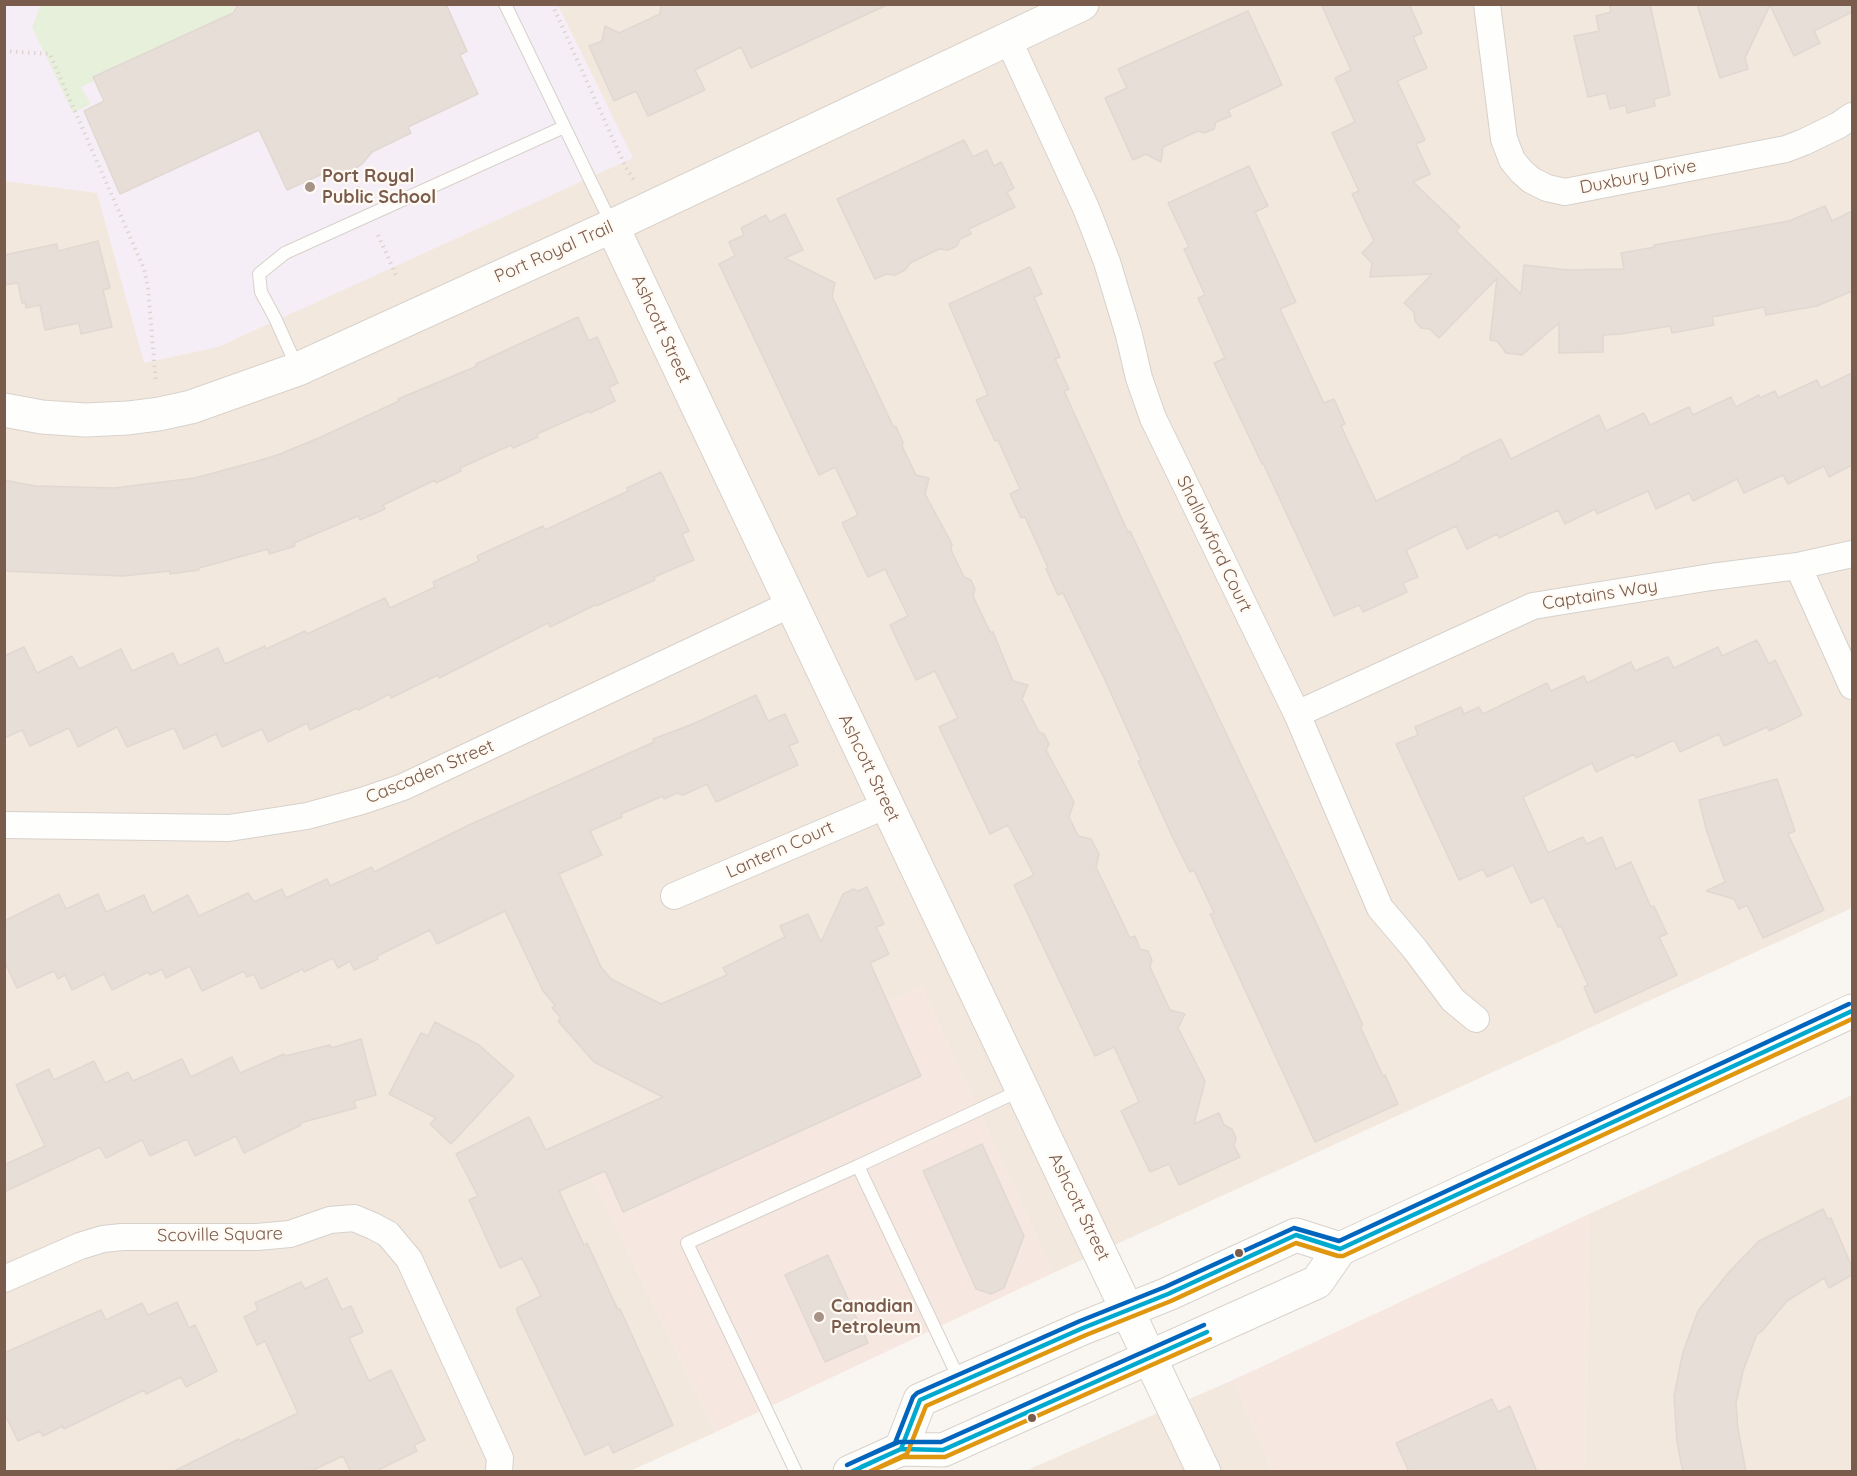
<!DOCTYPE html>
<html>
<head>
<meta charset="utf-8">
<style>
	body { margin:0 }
	#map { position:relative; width:1857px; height:1476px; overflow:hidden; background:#f9f5f0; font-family:Quicksand,sans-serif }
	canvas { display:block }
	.frame { position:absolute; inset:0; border:6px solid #7a5c4d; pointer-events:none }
</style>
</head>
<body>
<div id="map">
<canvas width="1857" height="1476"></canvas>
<div class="frame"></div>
</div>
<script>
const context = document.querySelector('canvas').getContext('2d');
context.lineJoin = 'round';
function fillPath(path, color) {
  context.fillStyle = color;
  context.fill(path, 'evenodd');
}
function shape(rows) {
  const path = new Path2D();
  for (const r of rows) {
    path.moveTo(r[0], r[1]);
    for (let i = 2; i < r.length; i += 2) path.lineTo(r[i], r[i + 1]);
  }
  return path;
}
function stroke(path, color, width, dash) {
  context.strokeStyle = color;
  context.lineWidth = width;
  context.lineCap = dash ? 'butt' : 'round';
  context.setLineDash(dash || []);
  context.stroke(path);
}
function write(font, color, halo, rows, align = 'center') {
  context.font = font + ' Quicksand,sans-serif';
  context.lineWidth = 4.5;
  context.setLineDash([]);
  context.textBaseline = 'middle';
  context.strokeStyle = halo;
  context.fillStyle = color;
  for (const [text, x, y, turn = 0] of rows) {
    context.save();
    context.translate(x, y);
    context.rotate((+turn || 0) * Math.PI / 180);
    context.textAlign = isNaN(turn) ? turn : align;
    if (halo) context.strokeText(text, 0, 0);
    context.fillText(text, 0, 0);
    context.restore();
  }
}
const residential = shape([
	[5,5,1852,5,1852,908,1053,1273,921,986,576,1145,716,1432,630,1471,5,1472],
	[1852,1095,1852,1471,1585,1472,1589,1214],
	[1233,1380,1273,1471,1023,1472]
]);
const commercial = shape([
	[921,986,1053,1273,716,1432,576,1145],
	[1589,1214,1585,1471,1273,1471,1233,1380]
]);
const education = shape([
	[5,4,558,5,633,158,218,347,144,363,97,193,5,181]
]);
const green = shape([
	[41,5,235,5,231,15,81,87,91,104,73,113,32,27]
]);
const building = shape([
	[238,4,446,4,467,51,460,55,478,94,408,127,411,133,372,152,362,164,354,170,343,174,329,171,287,190,259,130,120,194,84,111,104,101,93,77,233,13,238,4],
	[661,4,889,4,751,68,741,47,695,70,705,90,648,116,636,91,614,101,589,46,602,41,605,26,619,33,660,14,661,4],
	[1321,4,1409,4,1422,33,1413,37,1427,68,1397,81,1425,140,1416,144,1430,174,1413,182,1460,227,1456,231,1521,294,1524,265,1568,270,1624,269,1621,253,1655,247,1654,245,1789,221,1825,206,1832,221,1852,211,1852,291,1817,306,1766,315,1764,307,1712,317,1714,325,1672,333,1670,326,1621,334,1603,335,1603,352,1559,353,1559,323,1522,355,1506,353,1497,341,1490,340,1497,278,1439,338,1430,329,1421,328,1415,321,1414,312,1404,303,1432,274,1370,277,1372,263,1362,253,1374,241,1352,194,1359,191,1332,133,1355,122,1335,78,1351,70,1321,4],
	[1609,4,1650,4,1670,95,1654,99,1655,106,1627,113,1626,105,1610,109,1606,93,1588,97,1574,36,1599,31,1596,16,1611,12,1609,4],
	[1697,4,1852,4,1852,12,1814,31,1820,43,1794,56,1770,5,1745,58,1748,69,1720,78,1697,4],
	[1248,11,1282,85,1228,110,1231,116,1216,122,1214,129,1204,133,1198,131,1163,147,1161,162,1146,154,1133,160,1105,98,1127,88,1118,69,1248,11],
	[964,140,973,157,987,150,994,166,1001,162,1014,188,1007,192,1015,207,969,229,971,234,960,239,957,246,948,250,939,249,910,263,905,270,895,275,886,274,875,279,837,199,964,140],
	[1249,166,1268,206,1255,212,1296,302,1280,309,1324,403,1334,399,1345,424,1341,426,1376,501,1461,460,1461,458,1501,439,1511,459,1599,415,1606,431,1644,413,1650,425,1689,407,1693,415,1731,397,1736,407,1759,395,1760,398,1775,391,1778,398,1817,380,1821,388,1852,373,1852,465,1829,477,1824,466,1788,484,1783,475,1744,493,1737,479,1693,501,1689,493,1656,509,1648,491,1597,514,1595,509,1565,524,1558,510,1499,538,1497,534,1467,549,1456,526,1406,550,1418,577,1403,583,1407,592,1363,612,1359,605,1334,616,1263,463,1262,464,1214,363,1225,358,1198,298,1205,295,1184,249,1189,247,1168,203,1249,166],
	[785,214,803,250,785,258,835,283,832,296,893,426,896,427,903,442,902,446,916,475,929,478,925,494,952,544,951,550,964,577,971,580,975,589,973,596,990,632,993,632,1013,681,1028,685,1022,699,1039,732,1044,734,1049,744,1046,750,1074,802,1069,817,1078,836,1091,839,1099,854,1096,867,1130,938,1135,936,1140,949,1148,951,1152,960,1150,967,1170,1010,1185,1014,1178,1028,1205,1081,1194,1124,1219,1113,1224,1125,1232,1129,1236,1138,1234,1146,1240,1157,1179,1185,1169,1164,1150,1172,1121,1111,1139,1102,1127,1075,1114,1047,1095,1056,1014,885,1034,875,1008,825,990,834,939,727,958,718,935,671,916,680,890,625,908,616,885,569,868,577,842,523,858,515,835,467,819,475,719,264,735,256,729,242,744,235,741,228,766,215,770,222,785,214],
	[98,241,110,288,103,290,112,327,81,334,79,323,45,330,40,305,26,308,25,302,22,303,18,283,4,285,4,255,57,244,58,251,98,241],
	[1030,267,1042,294,1034,297,1060,357,1055,359,1069,389,1064,391,1128,532,1130,531,1312,914,1363,1025,1360,1026,1383,1076,1385,1075,1398,1104,1315,1142,1210,914,1214,913,1194,870,1190,872,1171,834,1138,761,1141,760,1104,678,1063,593,1058,595,1046,569,1048,568,1025,517,1021,518,1010,494,1020,489,998,440,995,441,976,400,988,395,949,304,1030,267],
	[578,317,589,341,597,337,618,383,609,387,615,401,590,413,589,411,537,434,538,437,513,448,511,445,460,468,461,471,436,483,435,480,383,505,385,509,360,520,358,516,294,543,295,546,269,554,268,549,199,568,199,570,170,574,170,571,123,576,4,571,4,480,35,486,114,488,195,478,258,461,280,454,321,437,399,401,398,399,477,366,476,364,578,317],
	[661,472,689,531,682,534,694,560,654,577,655,580,596,606,595,605,550,627,548,623,439,678,438,675,391,698,390,694,358,710,357,708,310,730,307,723,268,742,262,729,222,747,216,734,184,749,174,728,127,747,117,727,78,747,69,728,30,746,22,730,4,738,4,656,24,647,37,673,72,656,79,669,121,649,132,671,173,653,179,666,218,648,225,664,265,646,266,649,305,631,307,634,385,598,390,608,435,587,433,582,479,561,477,556,543,526,545,530,628,491,627,488,661,472],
	[1757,640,1769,664,1775,660,1802,715,1769,731,1767,727,1724,746,1719,734,1680,752,1674,740,1636,758,1634,754,1596,772,1592,763,1523,797,1548,853,1583,837,1587,844,1602,837,1616,869,1631,862,1651,907,1654,906,1667,934,1659,937,1677,975,1595,1013,1584,987,1588,985,1561,926,1558,927,1544,897,1531,903,1513,865,1487,877,1483,869,1459,880,1396,744,1418,735,1415,727,1461,707,1464,714,1479,707,1483,714,1547,683,1551,691,1584,676,1587,683,1631,662,1635,671,1668,657,1674,668,1718,647,1722,656,1757,640],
	[756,695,768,721,785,714,798,742,789,746,798,765,716,802,707,784,683,795,677,793,664,799,663,796,621,814,622,817,590,831,602,855,559,874,601,967,611,979,661,1004,727,975,723,968,785,937,780,926,808,914,821,942,843,894,853,889,858,891,867,887,884,924,876,927,889,954,870,963,921,1076,623,1212,605,1171,559,1191,584,1245,587,1243,618,1310,620,1309,673,1425,613,1453,609,1444,585,1455,517,1312,517,1308,541,1296,522,1258,500,1268,469,1200,478,1196,456,1154,529,1117,546,1150,663,1097,594,1062,558,1021,561,1018,552,1008,555,1005,543,991,505,911,437,944,430,930,377,956,378,959,354,970,350,961,338,968,333,958,304,972,303,969,261,989,254,974,247,977,244,971,202,991,190,966,166,978,162,969,150,975,148,972,112,990,104,974,72,990,65,975,58,979,54,971,17,988,4,961,4,921,59,894,66,909,98,894,106,912,144,895,152,913,188,895,199,916,248,893,254,902,282,889,286,898,327,879,330,886,372,867,374,872,469,825,654,742,653,739,693,724,756,695],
	[1777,779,1795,831,1788,834,1824,910,1763,938,1747,905,1739,909,1734,899,1706,891,1725,882,1707,832,1699,800,1777,779],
	[435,1022,479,1045,514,1076,451,1144,430,1124,436,1118,389,1094,421,1033,428,1036,435,1022],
	[361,1039,376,1095,354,1101,356,1108,300,1123,301,1125,244,1153,236,1136,195,1156,187,1139,150,1156,142,1140,106,1158,100,1147,4,1192,4,1165,45,1146,16,1085,49,1069,54,1080,94,1061,105,1083,128,1072,133,1081,182,1059,191,1077,232,1057,240,1073,284,1054,285,1056,330,1045,331,1048,361,1039],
	[982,1144,1024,1236,1004,1288,991,1294,976,1289,923,1171,982,1144],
	[1823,1209,1828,1219,1831,1218,1852,1267,1852,1275,1829,1288,1824,1278,1787,1301,1762,1331,1757,1334,1743,1371,1736,1403,1738,1429,1746,1472,1683,1472,1677,1442,1674,1396,1683,1352,1698,1311,1729,1272,1759,1241,1823,1209],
	[828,1255,868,1343,825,1362,785,1275,828,1255],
	[327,1278,342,1310,351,1306,363,1332,349,1338,369,1381,391,1370,425,1440,414,1445,417,1451,374,1472,351,1472,343,1456,309,1472,172,1472,239,1439,240,1441,298,1413,265,1341,257,1345,244,1317,258,1310,255,1303,301,1282,305,1289,327,1278],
	[177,1302,189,1328,195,1325,217,1371,186,1387,181,1377,146,1394,144,1390,64,1429,63,1426,43,1436,40,1431,18,1441,4,1413,4,1353,101,1310,106,1320,142,1303,148,1315,177,1302],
	[1492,1399,1498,1412,1510,1406,1537,1472,1409,1472,1396,1443,1492,1399]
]);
const path = shape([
	[552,4,626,168,634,180],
	[4,51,50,54,144,269,148,288,156,383],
	[352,176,361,195],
	[378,235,396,275]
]);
const lane = shape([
	[505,4,612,225],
	[298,369,275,318,261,292,259,274,285,253,564,127],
	[858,1166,1021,1090],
	[796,1472,687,1243,858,1166,960,1381]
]);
const street = shape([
	[1487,4,1504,139,1512,160,1521,171,1531,180,1547,188,1565,192,1786,149,1804,142,1839,125,1852,116],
	[1008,39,1086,208,1107,262,1129,335,1139,378,1153,418,1297,714,1380,908,1414,948,1453,1000,1476,1019],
	[1798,566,1852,686],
	[1297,714,1533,606,1711,577,1798,566,1852,554],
	[4,825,229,828,307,816,362,801,403,787,791,604],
	[674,896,887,805],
	[4,1279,80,1246,103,1239,122,1237,257,1237,290,1234,330,1220,354,1218,373,1226,388,1234,409,1259,500,1458,499,1472]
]);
const secondary = shape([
	[612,226,1204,1472],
	[4,410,42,417,85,420,128,418,159,414,191,407,298,369,612,226,1082,4],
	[901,1449,920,1400,1083,1328,1168,1294,1296,1235,1340,1249],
	[850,1472,901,1449,943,1450,1317,1282,1340,1249,1852,1011]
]);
const bus1 = shape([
	[861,1467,901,1449,943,1450,1207,1332],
	[851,1472,901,1449,920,1400,1083,1328,1168,1294,1296,1235,1340,1249,1852,1011]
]);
const bus2 = shape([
	[869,1472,903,1457,945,1457,1210,1339],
	[869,1472,907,1454,926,1406,1086,1335,1171,1301,1296,1243,1338,1256,1343,1256,1852,1019]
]);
const bus3 = shape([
	[858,1460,899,1442,941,1442,1204,1325],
	[847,1465,895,1443,913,1397,917,1393,1080,1321,1165,1287,1294,1228,1339,1241,1849,1004]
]);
const markers = [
	[310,187,6,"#a69286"],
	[1239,1253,5,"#7a5c4d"],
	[819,1317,6,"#a69286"],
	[1032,1418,5,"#7a5c4d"]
];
const poiNames = [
	["Port Royal",322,177],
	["Public School",322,198],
	["Canadian",831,1307],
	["Petroleum",831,1328]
];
const streetNames = [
	["Duxbury Drive",1638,177,-11],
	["Port Royal Trail",554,252,-24],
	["Ashcott Street",661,329,65],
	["Shallowford Court",1214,544,64],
	["Captains Way",1600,595,-9],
	["Ashcott Street",869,768,64],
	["Cascaden Street",430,772,-23],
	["Lantern Court",780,850,-24],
	["Ashcott Street",1079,1207,64],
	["Scoville Square",220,1235,-1]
];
fillPath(residential, '#f2e8de');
fillPath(commercial, '#f6e8e1');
fillPath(education, '#f6eef6');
fillPath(green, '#e7f0db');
fillPath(building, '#e6ded7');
stroke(building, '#e2d8d2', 1.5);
stroke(lane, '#d7d1cb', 14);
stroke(street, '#d7d1cb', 28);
stroke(secondary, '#d9d2cb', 35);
stroke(path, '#dcd5d0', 4, [1.5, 4.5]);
stroke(lane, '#fefefd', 12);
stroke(street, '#fefefd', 26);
stroke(secondary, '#fefefd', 33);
stroke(bus1, '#00a9ce', 4.5);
stroke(bus2, '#de970f', 4.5);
stroke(bus3, '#0065bd', 4.5);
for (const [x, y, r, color] of markers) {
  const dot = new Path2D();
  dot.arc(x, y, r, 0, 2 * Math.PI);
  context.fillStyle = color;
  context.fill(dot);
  stroke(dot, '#fffaf3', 2);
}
write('bold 18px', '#7a5c4d', '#fffaf3', poiNames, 'left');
write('18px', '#7a5c4d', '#fffaf3', streetNames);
</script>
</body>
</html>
